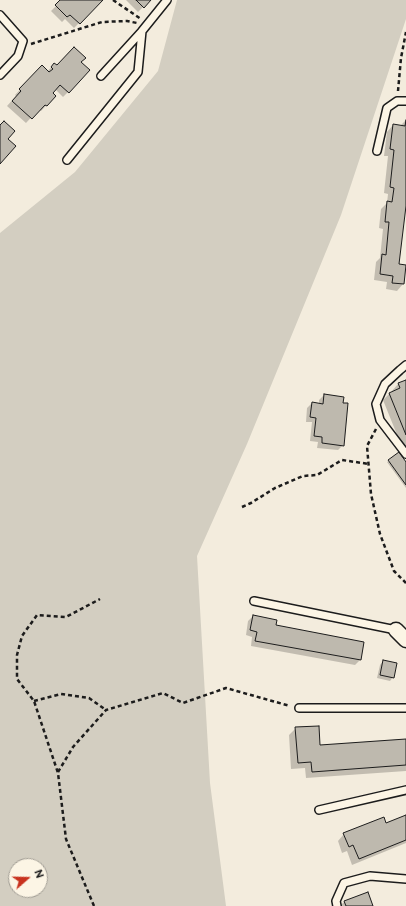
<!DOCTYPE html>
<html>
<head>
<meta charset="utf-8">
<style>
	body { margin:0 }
	#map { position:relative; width:406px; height:906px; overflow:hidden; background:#f3ecdd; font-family:"Balsamiq Sans",sans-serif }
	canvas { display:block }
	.north { position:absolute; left:8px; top:858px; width:40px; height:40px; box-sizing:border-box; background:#fcf5e5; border:1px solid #a29e95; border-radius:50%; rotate:70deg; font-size:11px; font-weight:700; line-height:16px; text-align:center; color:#1c1c1c }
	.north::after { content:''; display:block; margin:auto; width:14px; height:18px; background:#c8321e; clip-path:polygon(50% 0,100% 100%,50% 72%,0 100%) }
</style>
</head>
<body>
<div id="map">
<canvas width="406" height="906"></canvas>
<div class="north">N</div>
</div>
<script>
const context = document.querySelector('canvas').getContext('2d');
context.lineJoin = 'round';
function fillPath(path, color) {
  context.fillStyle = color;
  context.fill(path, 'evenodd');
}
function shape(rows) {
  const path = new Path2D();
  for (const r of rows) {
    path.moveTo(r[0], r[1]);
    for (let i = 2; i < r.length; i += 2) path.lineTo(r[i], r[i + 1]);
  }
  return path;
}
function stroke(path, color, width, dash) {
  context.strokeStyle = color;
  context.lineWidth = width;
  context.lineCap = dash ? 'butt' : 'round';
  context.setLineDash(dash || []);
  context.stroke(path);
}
const green = shape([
	[177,0,406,0,406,19,341,215,247,444,197,556,210,783,226,906,0,906,0,233,75,172,158,71],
	[16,866,40,866,40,890,16,890]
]);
const shadow = shape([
	[62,0,102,0,74,28,65,19,62,22,51,11],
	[126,0,150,0,138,12],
	[80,62,68,92,63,97,55,89,51,93,55,96,41,111,39,109,26,123,7,106,16,96,15,95,37,71,47,72,54,64,57,66],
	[406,120,406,209,404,211,398,265,405,266,403,284,397,291,386,289,387,282,374,280,376,262,380,258,383,229,379,228,381,209,387,203,388,194,384,193,388,156,384,156,387,132,393,125,400,126],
	[406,381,406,457,383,400,389,394,393,392,392,391,398,384],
	[324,395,342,404,343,445,338,450,317,448,318,442,310,441,312,422,306,422,307,408,312,403,319,404,319,400],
	[389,461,406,464,406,488,387,462],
	[253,616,275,626,363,642,360,660,355,665,251,646,252,637,246,635,248,621],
	[383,661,393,677,390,681,377,678,380,665],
	[296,728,319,746,406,740,406,771,306,778,305,768,291,769,289,735],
	[406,816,406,843,352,865,347,851,342,853,338,841,344,834,386,824],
	[344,902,372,906,340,906]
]);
const building = shape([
	[60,0,103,0,80,24,70,15,67,17,55,5,60,0],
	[136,0,151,0,144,8,136,0],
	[74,47,86,58,81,62,90,70,69,93,60,85,53,93,56,96,47,106,45,105,32,119,12,101,21,91,19,89,42,65,49,72,53,69,51,67,54,63,57,65,74,47],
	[406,120,406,206,399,264,406,265,404,284,392,283,393,276,380,274,382,254,386,255,389,222,385,222,387,201,392,202,394,188,390,187,394,150,390,149,393,124,405,126,406,120],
	[4,121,15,131,8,139,16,146,0,164,0,125,4,121],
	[406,380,406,435,389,393,400,388,398,383,406,380],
	[324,394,344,397,343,403,348,403,344,446,322,443,322,437,314,436,316,418,310,417,312,402,323,404,324,394],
	[399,452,406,462,406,485,388,460,399,452],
	[253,615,277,620,276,625,364,642,361,660,255,641,257,632,250,630,253,615],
	[383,660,397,663,394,678,380,675,383,660],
	[319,726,320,745,406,739,406,765,312,772,311,762,298,763,295,727,319,726],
	[406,815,406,840,359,859,353,845,349,847,343,833,384,817,386,823,406,815],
	[368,892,373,906,346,906,344,901,368,892]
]);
const path = shape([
	[113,0,141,19],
	[31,44,102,22,127,21,137,23],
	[398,91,401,58,406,32],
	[376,429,367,446,371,494,380,534,394,571,406,583],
	[242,507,251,503,275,488,303,476,317,475,342,460,369,464],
	[34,701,61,694,89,698,106,710],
	[58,772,73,747,106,710,163,693,183,703,226,688,290,706],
	[94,906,66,839,58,773,34,701,17,679,17,655,22,636,37,615,66,617,100,599]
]);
const lane = shape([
	[0,15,23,41,18,56,0,75],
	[101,76,142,31],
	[377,151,387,108,397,101,406,101],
	[67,160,138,72,142,31,167,0],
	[406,365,400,370,385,384,376,404,380,420,406,454],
	[254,601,396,630],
	[299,708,406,708],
	[319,810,406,790],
	[337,906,336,901,344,883,370,876,406,879]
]);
const street = shape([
	[396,630,406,640]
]);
fillPath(green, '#d3cec1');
fillPath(shadow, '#0003');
fillPath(building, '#beb9ae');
stroke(building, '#1c1c1c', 1);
stroke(lane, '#1c1c1c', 10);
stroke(street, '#1c1c1c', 17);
stroke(path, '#1c1c1c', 2.5, [4, 3]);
stroke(lane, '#fcf5e5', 7);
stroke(street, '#fcf5e5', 14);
</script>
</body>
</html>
